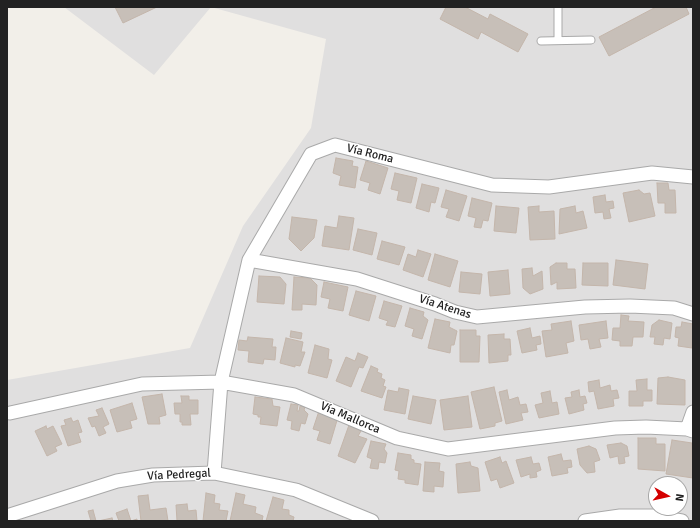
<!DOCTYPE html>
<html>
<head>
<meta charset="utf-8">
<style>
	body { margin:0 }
	#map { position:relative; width:700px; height:528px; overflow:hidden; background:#f2efe9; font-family:Signika,sans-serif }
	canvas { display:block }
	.frame { position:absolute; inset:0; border:8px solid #222; pointer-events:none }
	.north { position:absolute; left:648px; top:476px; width:40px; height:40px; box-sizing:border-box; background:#fff; border:1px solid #a7a7a7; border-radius:50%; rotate:98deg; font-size:11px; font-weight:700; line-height:16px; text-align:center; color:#222 }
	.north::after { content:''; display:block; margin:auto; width:14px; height:18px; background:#d40000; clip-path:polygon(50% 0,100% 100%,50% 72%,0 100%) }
</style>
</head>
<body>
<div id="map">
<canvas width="700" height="528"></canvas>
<div class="frame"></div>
<div class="north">N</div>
</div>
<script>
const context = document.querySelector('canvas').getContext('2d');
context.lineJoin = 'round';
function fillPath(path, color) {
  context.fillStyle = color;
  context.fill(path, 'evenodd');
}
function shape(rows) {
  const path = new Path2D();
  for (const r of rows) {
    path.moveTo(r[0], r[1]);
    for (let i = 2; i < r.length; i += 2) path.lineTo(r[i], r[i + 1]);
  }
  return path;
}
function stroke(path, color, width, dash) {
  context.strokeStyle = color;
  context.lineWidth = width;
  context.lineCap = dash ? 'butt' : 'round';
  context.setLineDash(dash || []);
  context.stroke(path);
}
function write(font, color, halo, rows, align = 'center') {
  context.font = font + ' Signika,sans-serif';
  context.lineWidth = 3;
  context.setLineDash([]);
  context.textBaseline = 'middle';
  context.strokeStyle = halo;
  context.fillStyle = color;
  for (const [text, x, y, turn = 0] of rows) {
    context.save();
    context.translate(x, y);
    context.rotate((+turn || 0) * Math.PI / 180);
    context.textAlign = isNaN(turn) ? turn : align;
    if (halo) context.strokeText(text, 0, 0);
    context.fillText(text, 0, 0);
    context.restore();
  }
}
const residential = shape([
	[64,7,693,7,693,521,7,521,7,380,190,348,243,226,311,128,326,39,211,7,154,75],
	[656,484,680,484,680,508,656,508]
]);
const building = shape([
	[115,7,157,7,123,23,115,7],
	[446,7,465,7,488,19,490,14,528,34,518,52,481,32,478,39,440,19,446,7],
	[656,7,686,7,689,14,609,56,599,37,656,7],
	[336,158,353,161,352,166,358,167,355,188,339,185,341,176,333,173,336,158],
	[366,161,388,168,380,194,368,190,370,183,360,180,366,161],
	[395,173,417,178,411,203,397,200,399,191,391,189,395,173],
	[657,183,668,183,669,190,675,190,676,213,665,213,665,203,658,203,657,183],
	[422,184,439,188,435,203,431,202,429,212,416,208,422,184],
	[446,190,467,196,459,221,446,217,449,209,441,207,446,190],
	[639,190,644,194,650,193,655,216,629,222,623,193,639,190],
	[605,195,606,202,613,201,614,208,609,209,611,218,604,219,603,212,595,213,593,197,605,195],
	[472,198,492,203,488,221,483,220,481,228,474,227,476,218,468,216,472,198],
	[496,206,519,208,516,233,494,231,496,206],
	[539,206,539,212,554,211,555,239,530,240,528,207,539,206],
	[575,206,576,213,583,211,587,228,559,234,560,209,575,206],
	[339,216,354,218,349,250,322,246,325,226,337,228,339,216],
	[292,217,317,220,314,238,301,251,289,239,292,217],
	[358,229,377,233,372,255,353,250,358,229],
	[382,241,405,247,399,265,377,259,382,241],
	[418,250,431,254,423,277,403,270,408,254,416,257,418,250],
	[435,254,458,261,450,287,428,280,435,254],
	[616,260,648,264,645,289,613,285,616,260],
	[556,263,567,263,567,269,575,269,576,288,557,289,557,282,551,285,550,267,556,263],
	[583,263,608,263,608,286,582,285,583,263],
	[532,268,533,276,542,271,543,289,530,294,523,288,522,269,532,268],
	[508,270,510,294,490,296,488,272,508,270],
	[461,272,482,274,480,294,459,292,461,272],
	[259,276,280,277,286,284,284,304,257,302,259,276],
	[294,277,310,278,317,285,316,305,302,304,302,310,292,310,294,277],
	[324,282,348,287,343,311,328,308,330,299,321,297,324,282],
	[356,291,376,296,369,321,349,315,356,291],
	[384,301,402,306,395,327,386,325,388,321,379,318,384,301],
	[410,308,424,312,423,316,428,320,422,339,412,336,414,329,405,326,410,308],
	[621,315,629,316,628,321,644,322,643,337,633,337,632,346,620,346,620,341,612,340,613,328,620,328,621,315],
	[435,319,450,322,449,327,457,331,454,345,451,345,450,353,428,348,435,319],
	[659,320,672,323,670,339,664,338,663,345,654,344,655,337,650,337,652,325,659,320],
	[571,321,574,341,566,343,568,353,546,357,542,331,552,330,551,324,571,321],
	[606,321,608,338,599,339,601,347,590,349,588,339,581,340,579,325,606,321],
	[682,322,693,324,692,348,678,346,679,338,675,337,676,327,681,327,682,322],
	[530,328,532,338,540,336,541,344,536,345,537,350,522,353,517,331,530,328],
	[460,330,476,330,476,336,480,336,479,362,460,362,460,330],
	[291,331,302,333,301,339,290,337,291,331],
	[504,334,504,339,510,339,511,355,508,355,508,361,489,363,488,335,504,334],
	[248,337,273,339,272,347,276,347,275,360,264,359,263,364,248,362,249,351,238,350,239,340,247,341,248,337],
	[286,338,303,342,301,352,305,352,300,366,295,365,295,367,280,363,286,338],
	[315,345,329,349,328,359,332,360,327,378,308,373,315,345],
	[358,353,368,357,363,368,359,367,351,387,336,381,346,357,355,361,358,353],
	[371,366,378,369,377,372,382,374,381,378,385,380,383,386,386,387,382,398,361,391,371,366],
	[668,377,685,380,685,405,657,404,658,378,668,377],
	[647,379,647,390,652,390,652,401,643,401,643,406,629,406,629,391,637,391,636,380,647,379],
	[599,380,600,388,610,385,611,391,617,390,619,398,613,399,614,406,598,409,594,391,589,392,588,382,599,380],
	[494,387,502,421,495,423,495,426,480,429,471,392,494,387],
	[399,388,409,390,405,414,384,410,388,390,398,392,399,388],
	[507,390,509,400,518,397,520,405,526,404,528,412,521,413,523,420,506,424,499,392,507,390],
	[579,390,580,397,585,396,587,403,583,404,584,410,569,414,565,398,572,397,571,392,579,390],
	[550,391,552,403,557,402,559,414,539,418,535,405,543,403,541,393,550,391],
	[162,394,166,415,159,417,160,424,148,424,142,397,162,394],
	[181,396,189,396,189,400,198,400,198,414,190,414,191,425,182,425,182,422,180,422,180,414,175,414,174,403,182,403,181,396],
	[413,396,436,400,431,424,408,419,413,396],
	[468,396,472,427,444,430,440,400,468,396],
	[255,397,272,399,273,406,280,407,277,426,260,424,261,417,258,417,258,415,253,414,255,397],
	[132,403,137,419,130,421,132,428,117,432,110,410,132,403],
	[291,404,298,405,297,411,299,411,300,406,305,407,304,410,308,414,305,424,301,423,299,431,291,429,292,421,287,420,291,404],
	[102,408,109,424,103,427,106,433,99,436,95,426,92,427,88,418,99,416,96,410,102,408],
	[319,411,338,417,330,444,317,440,320,431,313,429,319,411],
	[71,418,73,422,78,420,82,432,78,433,81,442,68,446,61,426,66,425,64,420,71,418],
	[349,425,361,431,358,436,367,439,355,463,338,456,349,425],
	[46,426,47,429,53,426,62,444,55,447,57,451,47,456,35,431,46,426],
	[638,438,656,438,656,444,665,444,665,471,638,469,638,438],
	[672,440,692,443,693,478,666,474,672,440],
	[371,441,386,444,384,449,387,453,385,463,379,462,378,469,370,468,372,459,367,457,371,441],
	[621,443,627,446,629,456,624,457,625,463,619,464,618,456,610,458,607,445,621,443],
	[589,446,596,449,600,460,594,462,595,472,587,473,580,465,577,449,589,446],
	[398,453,411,455,411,459,414,460,414,463,421,464,418,485,405,483,405,480,398,479,399,471,395,470,398,453],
	[561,454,563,461,571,460,572,467,567,468,568,473,552,476,548,457,561,454],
	[500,457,502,463,506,461,514,483,500,488,497,479,491,481,485,462,500,457],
	[531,457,533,464,539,463,541,470,536,472,537,477,530,478,530,474,521,477,516,460,531,457],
	[425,462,440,463,439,471,444,472,443,487,434,486,434,492,423,491,425,462],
	[470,462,471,466,478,468,480,491,458,493,456,464,470,462],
	[206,493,215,495,214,503,220,504,219,510,228,511,226,521,203,521,206,493],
	[236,493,245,495,243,504,256,507,255,513,263,516,262,521,230,521,236,493],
	[148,495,150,510,166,508,168,521,141,521,138,496,148,495],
	[273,497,284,500,282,509,289,510,289,515,294,517,293,521,266,521,273,497],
	[187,504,188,511,196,510,197,521,177,521,176,505,187,504],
	[127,509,131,521,137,519,137,521,119,521,116,513,127,509],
	[93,510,96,521,91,521,88,511,93,510],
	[112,518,113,521,98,521,112,518]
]);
const service = shape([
	[558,40,558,7],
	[541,41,591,40]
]);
const minor = shape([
	[249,260,357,279,435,304,455,312,477,317,585,307,630,306,674,308,693,314],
	[10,413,142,384,221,382,294,395,397,438,448,449,615,428,646,427,687,429,693,431],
	[687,429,693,412],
	[214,473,221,382,249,260,311,154,335,145,492,185,549,187,652,173,693,177],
	[7,516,117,481,153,475,214,473,296,490,372,521],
	[585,521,620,516,653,516,682,521]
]);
const streetNames = [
	["Vía Roma",370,154,14],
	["Vía Atenas",445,307,18],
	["Vía Mallorca",350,418,23],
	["Vía Pedregal",179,475,-3]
];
fillPath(residential, '#e0dfdf');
fillPath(building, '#c7bfb8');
stroke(building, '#c4b6ab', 1);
stroke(service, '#a9a9a9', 9);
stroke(minor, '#a9a9a9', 15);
stroke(service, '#fff', 7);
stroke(minor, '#fff', 13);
write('12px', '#222', '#fff', streetNames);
</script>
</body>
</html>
